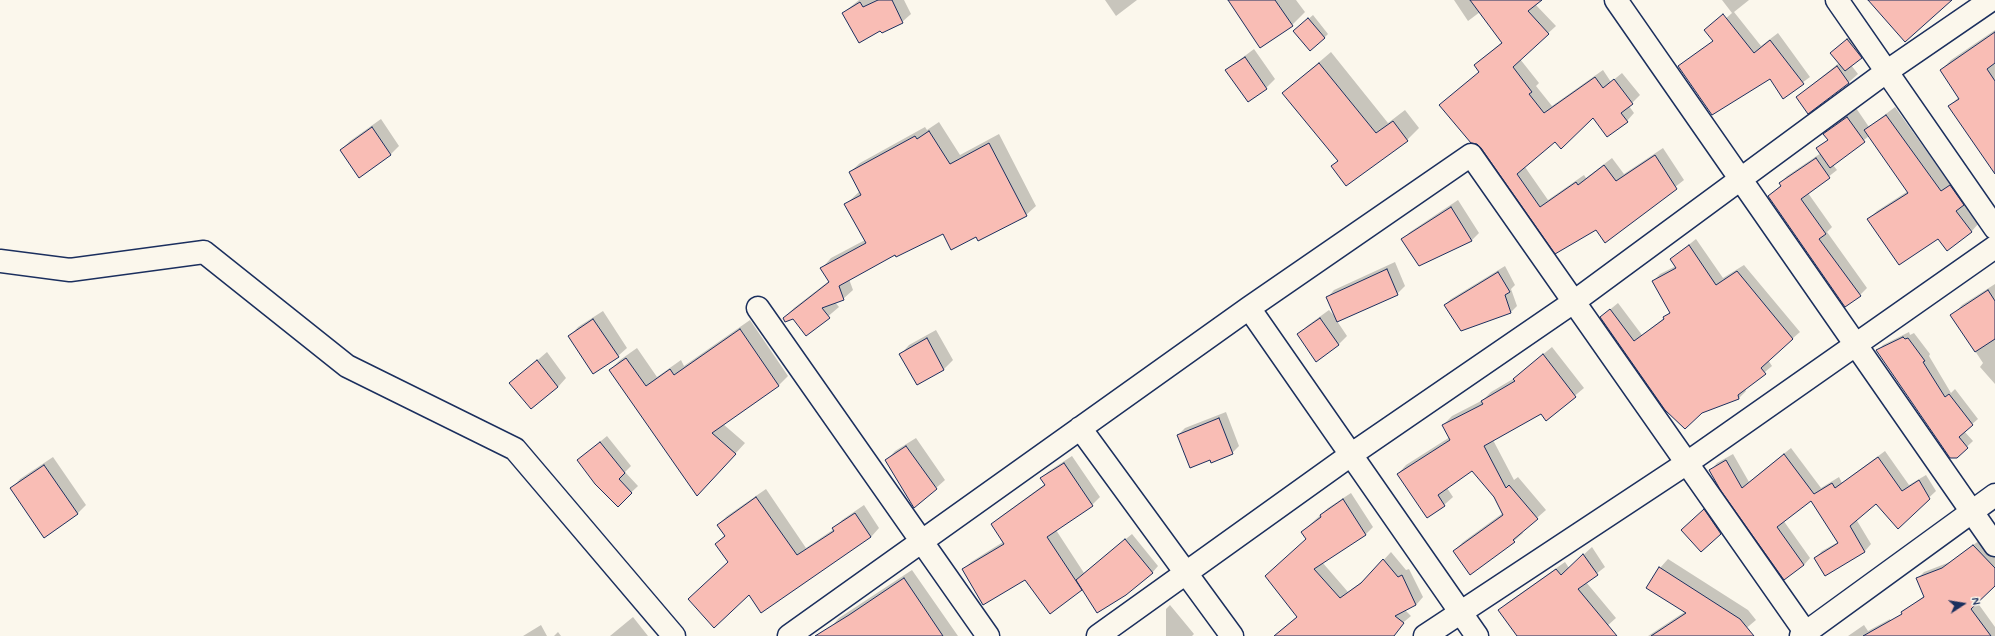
<!DOCTYPE html>
<html>
<head>
<meta charset="utf-8">
<style>
	body { margin:0 }
	#map { position:relative; width:1995px; height:636px; overflow:hidden; background:#fbf7ec; font-family:Mynerve,sans-serif }
	canvas { display:block }
	.north { position:absolute; left:1943px; top:584px; width:40px; height:40px; -webkit-text-stroke:3px #fbf7ec; paint-order:stroke; rotate:78deg; font-size:11px; font-weight:700; line-height:16px; text-align:center; color:#1b2f5e }
	.north::after { content:''; display:block; margin:auto; width:14px; height:18px; background:#1b2f5e; clip-path:polygon(50% 0,100% 100%,50% 72%,0 100%) }
</style>
</head>
<body>
<div id="map">
<canvas width="1995" height="636"></canvas>
<div class="north">N</div>
</div>
<script>
const context = document.querySelector('canvas').getContext('2d');
context.lineJoin = 'round';
function fillPath(path, color) {
  context.fillStyle = color;
  context.fill(path, 'evenodd');
}
function shape(rows) {
  const path = new Path2D();
  for (const r of rows) {
    path.moveTo(r[0], r[1]);
    for (let i = 2; i < r.length; i += 2) path.lineTo(r[i], r[i + 1]);
  }
  return path;
}
function stroke(path, color, width, dash) {
  context.strokeStyle = color;
  context.lineWidth = width;
  context.lineCap = dash ? 'butt' : 'round';
  context.setLineDash(dash || []);
  context.stroke(path);
}
const shadow = shape([
	[859,0,904,0,911,14,902,22,881,29,843,13],
	[1105,0,1137,0,1116,16],
	[1229,0,1296,0,1305,12,1292,25],
	[1454,0,1540,0,1535,4,1556,26,1520,59,1539,83,1536,86,1552,106,1603,70,1611,82,1622,73,1640,95,1629,106,1634,113,1627,121,1593,116,1555,141,1525,167,1548,200,1584,175,1586,178,1612,158,1624,174,1663,148,1684,180,1605,242,1596,229,1556,252,1482,147,1480,71,1475,65,1502,42,1480,12,1468,21],
	[1722,0,1749,0,1734,12,1761,46,1778,33,1810,77,1783,97,1770,77,1712,114,1680,66,1704,47,1732,79,1745,69,1715,28,1732,13],
	[1313,15,1328,34,1324,38,1299,27],
	[1995,30,1995,172,1949,106,1959,97,1941,70,1951,60],
	[1851,35,1865,53,1851,65,1858,74,1849,82,1808,112,1797,97,1839,63,1836,49],
	[1254,49,1275,79,1266,88,1226,70],
	[1331,52,1388,123,1405,110,1419,128,1407,140,1346,185,1333,166,1338,160,1283,93],
	[1895,107,1950,184,1959,177,1979,223,1971,232,1938,237,1869,219,1877,211,1908,191,1869,136,1833,165,1837,170,1808,193,1832,227,1827,232,1867,288,1860,295,1769,196,1781,185,1780,183,1787,176,1821,153,1818,149,1828,139,1824,134,1856,108,1869,127],
	[381,119,399,146,391,154,341,150,350,141],
	[939,122,960,155,999,134,1036,206,1026,215,977,236,943,232,896,253,849,279,853,290,843,299,835,302,839,307,806,335,793,318,784,318,794,308,829,281,822,268,831,258,865,240,846,204,860,191,850,172,860,163,925,127,927,130],
	[1458,200,1479,233,1472,240,1419,265,1403,239,1410,232],
	[1696,239,1723,278,1744,265,1800,332,1768,360,1772,366,1745,389,1746,391,1739,398,1701,412,1601,317,1618,303,1642,335,1664,318,1670,312,1653,281,1660,274,1676,266,1671,259],
	[1395,262,1405,286,1397,294,1337,321,1347,336,1338,345,1299,335,1307,326,1329,310,1336,318,1327,298,1334,290],
	[1505,266,1515,285,1511,289,1517,306,1511,312,1461,330,1445,305,1451,299],
	[1995,284,1995,384,1980,367,1983,363,1952,316,1962,305],
	[603,311,627,348,618,356,570,336,578,327],
	[750,320,788,376,778,386,723,424,745,443,707,485,610,370,620,360,637,348,657,377,681,360,684,366],
	[936,330,953,360,944,369,917,384,901,354,909,345],
	[1909,332,1910,335,1914,333,1930,354,1929,356,1951,393,1955,389,1978,419,1964,431,1973,441,1956,457,1878,350,1883,345],
	[1552,347,1584,388,1546,420,1541,413,1493,440,1514,480,1518,477,1546,510,1522,531,1523,533,1514,541,1454,551,1463,542,1503,513,1495,497,1472,470,1447,488,1453,497,1444,505,1427,517,1398,474,1406,465,1450,437,1443,425,1452,416,1483,400,1491,392,1513,379],
	[547,352,566,378,558,387,511,383],
	[1226,412,1239,446,1232,453,1210,459,1178,435,1185,428],
	[607,436,631,466,625,472,638,486,618,505,578,460],
	[916,438,945,480,936,488,887,460,895,451],
	[1791,448,1821,488,1839,477,1842,483,1885,451,1909,485,1926,475,1936,491,1898,527,1876,503,1856,519,1871,544,1865,551,1825,574,1815,558,1822,551,1838,542,1811,499,1783,520,1810,558,1804,565,1711,470,1717,463,1733,454,1749,482],
	[1072,456,1100,497,1092,505,1056,530,1084,573,1132,534,1158,566,1152,573,1081,589,1025,578,963,570,971,562,1003,542,992,524,1000,517,1045,484,1041,478,1049,471],
	[53,457,86,505,77,514,12,488,20,479],
	[766,489,806,548,834,529,842,520,864,505,879,528,871,537,789,591,729,562,716,544,725,535,718,525,727,516],
	[1351,493,1373,527,1366,534,1322,562,1348,592,1367,578,1391,552,1406,570,1409,569,1423,597,1416,605,1405,610,1411,616,1387,636,1274,636,1298,616,1307,539,1302,532,1328,508],
	[1713,501,1729,524,1701,551,1682,530],
	[1980,540,1995,555,1995,584,1977,602,1995,627,1995,636,1919,636,1903,612,1924,596,1918,578,1924,572,1950,562],
	[1592,547,1605,567,1586,582,1616,618,1596,636,1518,636,1500,610,1507,603,1565,562,1569,568],
	[1668,559,1748,610,1756,620,1737,636,1648,636,1686,611,1660,568],
	[912,570,958,636,835,636,831,627,839,618],
	[1170,605,1194,634,1192,636,1166,636,1166,609],
	[633,617,648,636,609,636,610,636],
	[1890,619,1897,636,1848,636,1864,625,1868,631],
	[541,625,547,636,523,636],
	[558,632,561,636,554,636]
]);
const building = shape([
	[878,0,892,0,903,23,882,33,880,31,859,43,842,13,860,2,863,7,878,0],
	[1228,0,1275,0,1293,26,1260,48,1228,0],
	[1470,0,1542,0,1528,11,1549,34,1513,67,1532,92,1529,94,1544,113,1595,77,1603,88,1614,79,1633,104,1621,113,1628,122,1607,137,1593,118,1561,149,1555,142,1517,174,1540,207,1576,182,1578,185,1604,165,1616,181,1655,155,1677,189,1605,243,1596,230,1555,254,1481,148,1477,144,1471,143,1439,105,1479,72,1474,65,1502,43,1470,0],
	[1868,0,1952,0,1905,42,1868,0],
	[1723,14,1754,53,1770,40,1804,84,1783,99,1770,79,1712,115,1678,66,1713,41,1704,30,1723,14],
	[1308,18,1325,38,1310,51,1293,31,1308,18],
	[1995,32,1995,63,1987,69,1995,81,1995,174,1948,106,1959,99,1940,70,1995,32],
	[1847,39,1862,58,1845,71,1830,53,1847,39],
	[1245,57,1267,89,1248,102,1225,70,1245,57],
	[1319,63,1376,133,1393,121,1408,141,1346,186,1331,166,1338,161,1282,93,1319,63],
	[1837,66,1849,83,1808,114,1796,97,1837,66],
	[1886,115,1941,191,1950,185,1964,205,1956,211,1972,232,1947,251,1938,239,1899,265,1867,219,1908,193,1864,130,1886,115],
	[1847,117,1865,142,1830,168,1816,148,1828,140,1823,134,1847,117],
	[372,127,391,155,359,178,340,150,372,127],
	[929,131,950,164,989,143,1027,216,978,241,976,237,951,250,943,234,896,257,895,255,839,286,844,300,822,308,830,318,806,336,793,319,785,322,783,318,829,282,820,268,866,243,844,204,861,195,849,172,915,136,917,139,929,131],
	[1816,158,1830,178,1801,199,1826,234,1819,239,1861,296,1845,307,1768,196,1781,186,1779,183,1816,158],
	[1451,207,1472,241,1419,266,1401,239,1451,207],
	[1689,245,1716,285,1737,271,1793,339,1761,368,1766,374,1738,395,1739,399,1702,413,1685,429,1665,410,1600,317,1610,309,1634,341,1664,319,1663,317,1670,313,1652,281,1676,268,1670,259,1689,245],
	[1387,269,1398,295,1337,322,1326,297,1387,269],
	[1498,272,1510,292,1505,295,1511,313,1461,331,1444,305,1498,272],
	[1988,290,1995,301,1995,339,1975,352,1950,315,1988,290],
	[1320,318,1339,345,1316,362,1297,334,1320,318],
	[593,319,619,357,593,374,568,336,593,319],
	[740,329,779,386,712,433,736,454,697,496,609,370,626,358,646,386,670,369,674,375,740,329],
	[1903,337,1905,339,1908,338,1925,361,1923,362,1945,397,1949,394,1973,425,1959,437,1968,448,1957,458,1950,458,1876,350,1903,337],
	[927,338,944,370,917,385,899,354,927,338],
	[1543,354,1576,397,1546,421,1541,414,1484,446,1506,488,1509,485,1538,519,1513,540,1515,542,1470,575,1453,551,1503,515,1494,497,1472,471,1438,495,1445,506,1427,518,1397,474,1450,440,1442,425,1483,404,1481,401,1515,381,1513,379,1543,354],
	[537,360,558,387,531,409,509,383,537,360],
	[1219,418,1233,454,1211,463,1210,460,1190,468,1177,435,1219,418],
	[600,442,625,473,619,479,632,493,618,507,595,484,577,460,600,442],
	[906,446,937,489,914,508,885,460,906,446],
	[1784,454,1814,494,1832,483,1835,488,1878,457,1902,491,1919,480,1930,499,1898,529,1876,504,1850,526,1865,552,1825,576,1814,558,1838,543,1811,501,1777,527,1804,565,1784,580,1721,491,1709,470,1726,460,1742,488,1784,454],
	[1064,463,1093,506,1047,537,1082,590,1050,614,1025,580,983,605,962,569,1004,544,991,524,1045,485,1040,478,1064,463],
	[44,465,78,514,44,538,10,488,44,465],
	[756,497,797,555,834,531,832,528,855,513,871,537,761,613,749,595,714,628,688,599,728,562,715,544,725,536,717,525,756,497],
	[1343,499,1366,535,1314,569,1340,598,1361,583,1383,559,1398,577,1402,575,1416,605,1395,616,1404,623,1394,636,1274,636,1297,617,1265,576,1306,539,1301,532,1321,517,1320,515,1343,499],
	[1704,509,1721,534,1701,552,1681,530,1704,509],
	[1125,539,1153,573,1126,595,1097,613,1076,580,1125,539],
	[1973,545,1995,568,1995,586,1971,609,1991,636,1863,636,1902,614,1901,612,1924,597,1916,578,1942,568,1973,545],
	[1583,554,1598,575,1578,589,1617,636,1517,636,1498,610,1556,569,1561,575,1583,554],
	[1659,567,1740,619,1754,636,1651,636,1686,613,1646,588,1659,567],
	[904,578,943,636,815,636,849,615,904,578]
]);
const street = shape([
	[1616,0,1995,545],
	[1837,0,1995,228],
	[0,261,70,270,204,252,347,366,515,449,674,636],
	[758,308,988,636],
	[1249,308,1477,636],
	[1080,428,1232,636],
	[789,636,1249,308,1471,155,1808,636],
	[1098,636,1352,454,1575,301,1886,72,1991,0],
	[1425,636,1687,463,1995,247]
]);
const primary = shape([
	[1801,636,1995,495]
]);
fillPath(shadow, '#0003');
fillPath(building, '#f9bdb5');
stroke(building, '#1b2f5e', 1);
stroke(street, '#1b2f5e', 25);
stroke(primary, '#1b2f5e', 25);
stroke(street, '#fbf7ec', 22);
stroke(primary, '#fbf7ec', 22);
</script>
</body>
</html>
